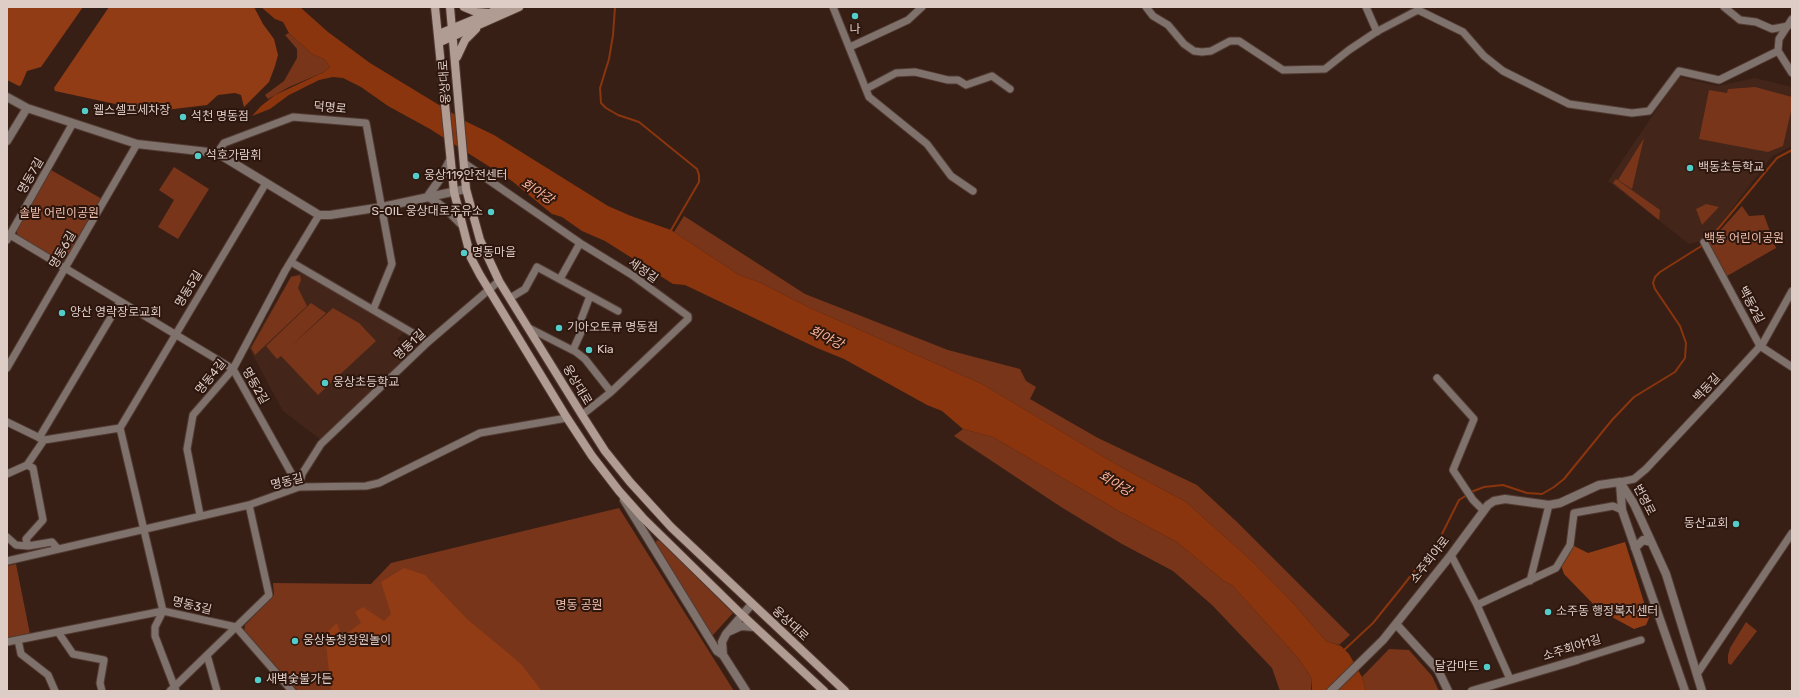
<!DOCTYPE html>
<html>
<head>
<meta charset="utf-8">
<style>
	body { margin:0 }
	#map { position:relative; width:1799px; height:698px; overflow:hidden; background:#371f16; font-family:Rubik,sans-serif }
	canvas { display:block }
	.frame { position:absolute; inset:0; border:8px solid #decdc7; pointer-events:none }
</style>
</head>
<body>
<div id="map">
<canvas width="1799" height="698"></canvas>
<div class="frame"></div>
</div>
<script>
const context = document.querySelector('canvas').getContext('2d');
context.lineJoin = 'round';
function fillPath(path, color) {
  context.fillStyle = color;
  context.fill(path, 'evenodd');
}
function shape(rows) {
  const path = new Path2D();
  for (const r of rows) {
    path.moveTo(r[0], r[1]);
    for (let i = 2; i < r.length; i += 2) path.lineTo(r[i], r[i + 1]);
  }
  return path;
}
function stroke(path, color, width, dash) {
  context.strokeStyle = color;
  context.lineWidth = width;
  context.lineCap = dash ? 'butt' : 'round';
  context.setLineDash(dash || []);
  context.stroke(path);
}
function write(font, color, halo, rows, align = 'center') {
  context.font = font + ' Rubik,"Noto Sans KR",sans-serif';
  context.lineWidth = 4;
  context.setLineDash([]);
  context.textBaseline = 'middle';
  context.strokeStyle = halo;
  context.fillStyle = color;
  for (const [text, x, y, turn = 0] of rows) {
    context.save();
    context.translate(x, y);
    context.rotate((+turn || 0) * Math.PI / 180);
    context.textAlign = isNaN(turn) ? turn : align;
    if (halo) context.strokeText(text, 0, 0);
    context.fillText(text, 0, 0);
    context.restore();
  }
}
const built = shape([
	[1679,77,1718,86,1755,78,1792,87,1792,146,1772,156,1709,239,1689,244,1608,181],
	[302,273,404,332,397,339,412,355,321,440,283,411,249,348,291,276]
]);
const green = shape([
	[289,33,312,54,324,59,330,67,324,72,289,87,268,99,265,95,284,81,297,58,297,49,285,35],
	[1755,87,1792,97,1792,107,1783,146,1768,152,1699,139,1709,90,1727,93,1728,89],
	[1644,138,1632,189,1618,180],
	[174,167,209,189,178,239,158,227,174,200,159,190],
	[51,170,102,199,66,259,60,262,18,237,16,228],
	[1616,179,1660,210,1659,220,1613,183],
	[1706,204,1719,207,1702,225,1696,209],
	[1742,206,1749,216,1764,215,1776,248,1727,276,1709,243],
	[684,216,805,294,948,350,1020,369,1026,381,1036,387,1030,399,1098,438,1197,485,1237,522,1350,635,1339,645,1326,641,1293,603,1253,562,1186,502,1114,463,982,384,808,307,759,282,739,275,674,232],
	[300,275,301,280,298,288,307,306,255,355,251,348,291,277],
	[311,303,326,313,290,347,333,308,359,323,376,341,318,395,281,356,277,359,266,346],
	[963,429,993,437,1119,511,1177,542,1224,581,1232,585,1298,658,1311,677,1311,690,1280,691,1272,668,1212,605,1173,571,1122,544,1061,507,954,436],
	[619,508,734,691,298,691,244,632,245,625,274,595,273,583,371,584,391,563],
	[657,540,660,541,733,613,712,636,655,545],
	[16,564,30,634,7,639,7,566],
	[1746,622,1757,631,1731,665,1728,663,1728,655,1730,648],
	[1389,649,1409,650,1432,676,1439,691,1366,691,1362,677]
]);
const forest = shape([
	[7,7,83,7,41,67,27,71,21,85,19,86,7,80],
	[109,7,254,7,263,24,274,39,278,55,275,66,269,82,244,107,241,95,235,93,218,95,207,105,157,111,143,110,55,91,54,88],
	[1625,542,1649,618,1646,625,1634,629,1599,610,1564,574,1561,565,1572,545,1588,553],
	[404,568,425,575,467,619,520,663,542,691,331,691,325,634,337,623,342,637,361,623,355,612,363,607,384,621,391,614,381,582]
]);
const water = shape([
	[261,7,300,7,328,32,370,63,467,122,494,135,608,206,631,216,671,230,739,275,759,282,808,307,982,384,1114,463,1186,502,1253,562,1293,603,1326,641,1341,646,1349,654,1362,677,1366,691,1312,691,1311,677,1298,658,1232,585,1224,581,1177,542,1119,511,993,437,963,429,942,411,927,405,844,359,817,348,685,285,673,284,605,241,582,231,562,217,552,214,512,181,430,129,388,106,361,87,343,78,333,77,319,80,289,95,270,109,252,116,261,106,275,95,324,72,330,67,324,59,312,54,289,33,283,22,275,19]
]);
const stream = shape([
	[615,7,613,35,609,59,600,88,601,103,606,108,618,115,639,122,697,169,699,175,699,182,670,232],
	[1707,242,1777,158,1792,150],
	[1471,492,1484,487,1503,485,1527,493,1542,494,1554,487,1564,479,1612,420,1634,397,1675,372,1685,358,1686,343,1680,326,1655,289,1653,283,1655,277,1660,272,1703,245],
	[1343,651,1373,623,1402,587,1440,538,1459,500,1467,495]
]);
const minor = shape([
	[833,7,869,97,927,144,951,176,973,191],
	[1146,7,1153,16,1168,25,1184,44,1194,51,1202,52,1211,51,1230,41,1239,41,1283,70,1325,69,1349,50,1376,32,1418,10,1463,32,1484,56,1503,71,1569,104,1632,113,1649,111,1679,71,1719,80,1778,51],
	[1366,7,1377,32],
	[1724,7,1740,20,1756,22,1772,29,1788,26],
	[1792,19,1779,39,1778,51,1792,73],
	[850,47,908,20,922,7],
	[866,89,896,73,915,72,948,80,958,80,966,85,992,76,1010,89],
	[217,153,224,143,293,117,366,123,392,264,373,310],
	[464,163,580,243,632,275,688,316,688,319,611,392,582,415],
	[10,235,233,369,299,487],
	[7,240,73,123],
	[1704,242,1760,346,1792,367],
	[291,262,428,342],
	[560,279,580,243],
	[510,298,525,289,537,267,618,311],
	[529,328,576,352,585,359,611,392],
	[573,350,582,330,579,325,590,296],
	[7,368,137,144],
	[1437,378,1474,419,1453,470,1473,500,1483,510],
	[7,422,44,440,120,428],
	[39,438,120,302],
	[27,465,33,468,43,520,26,539,28,546,52,542,58,549],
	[7,474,27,465,44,440],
	[1620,482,1634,479,1646,469,1721,389,1763,343,1792,291],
	[299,487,302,474,321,444,428,342,499,281],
	[200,515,187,449,193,415,233,369,285,271,319,215],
	[7,537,16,545,28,546],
	[1451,555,1477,605,1510,679],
	[7,561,249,505,299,487,366,486,379,483,480,433,567,418],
	[1530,581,1549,505],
	[1477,605,1556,568,1570,545,1574,513,1613,506,1622,510],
	[58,632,73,654,104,660,100,683,102,691],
	[18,640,21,654,48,675,55,691],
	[7,642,163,611,236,627,269,595,249,505],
	[1577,660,1641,640],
	[1697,674,1792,533],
	[170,691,207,655],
	[176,691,155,636,155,627,163,611,120,428,266,183],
	[217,691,207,655,236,627,292,691]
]);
const tertiary = shape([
	[7,97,27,108,137,144,217,153,319,215,330,215,382,207,466,189],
	[7,141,27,108],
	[449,162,442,176,428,196,448,211,461,224],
	[1620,482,1634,504,1666,574,1702,691],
	[1620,483,1622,510,1685,691],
	[624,500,717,651,723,655],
	[1635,548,1643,540,1651,542],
	[1396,624,1438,670,1448,691],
	[730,631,741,626,754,627],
	[746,691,723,655,722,642,726,634,751,605],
	[1331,691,1383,640,1451,555,1488,505,1494,501,1505,499,1549,505,1560,503,1599,485,1620,482],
	[1472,691,1577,660]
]);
const secondary = shape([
	[435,7,454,192,471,258,480,275,567,418,592,456,619,491,643,518,742,615,824,691],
	[450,7,466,189,480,240,499,281,582,415,605,451,630,482,671,527,845,691],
	[464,7,476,12,488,13],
	[439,34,504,7],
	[440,42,519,7],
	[457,57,465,40,476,29]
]);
const markers = [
	[855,16,4,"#53cdc9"],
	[85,111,4,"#53cdc9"],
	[183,117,4,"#53cdc9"],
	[198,156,4,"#53cdc9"],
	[1690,168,4,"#53cdc9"],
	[416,176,4,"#53cdc9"],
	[491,212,4,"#53cdc9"],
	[464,253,4,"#53cdc9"],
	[62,313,4,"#53cdc9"],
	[559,328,4,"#53cdc9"],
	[589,350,4,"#53cdc9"],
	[325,383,4,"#53cdc9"],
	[1736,524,4,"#53cdc9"],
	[1548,612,4,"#53cdc9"],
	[295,641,4,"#53cdc9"],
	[1487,667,4,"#53cdc9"],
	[258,680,4,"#53cdc9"]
];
const poiNames = [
	["나",855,30,"center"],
	["웰스셀프세차장",93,111],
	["석천 명동점",191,117],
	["석호가람휘",206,156],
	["백동초등학교",1698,168],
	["웅상119안전센터",424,176],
	["S-OIL 웅상대로주유소",483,212,"right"],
	["명동마을",472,253],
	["양산 영락장로교회",70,313],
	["기아오토큐 명동점",567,328],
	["Kia",597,350],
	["웅상초등학교",333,383],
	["동산교회",1728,524,"right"],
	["소주동 행정복지센터",1556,612],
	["웅상농청장원놀이",303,641],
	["달감마트",1479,667,"right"],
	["새벽숯불가든",266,680]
];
const streetNames = [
	["웅상대로",445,82,-94],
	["덕명로",330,108,5],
	["명동7길",31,176,-60],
	["명동6길",63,250,-60],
	["세정길",643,271,35],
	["명동5길",189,289,-59],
	["백동2길",1751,305,62],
	["명동1길",410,345,-43],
	["명동4길",211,377,-51],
	["웅상대로",577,385,59],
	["명동2길",255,386,60],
	["백동길",1707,388,-47],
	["명동길",287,482,-14],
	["번영로",1644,500,62],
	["소주회야로",1430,560,-52],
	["명동3길",192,606,13],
	["웅상대로",790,624,43],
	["소주회야1길",1572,648,-17]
];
const parkNames = [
	["솔밭 어린이공원",59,214],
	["백동 어린이공원",1744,239],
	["명동 공원",579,606]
];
const waterNames = [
	["회야강",537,192,32],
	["회야강",826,338,26],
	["회야강",1115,484,31]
];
fillPath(built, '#442519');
fillPath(green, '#783519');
fillPath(forest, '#913c15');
fillPath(water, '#8a350d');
stroke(stream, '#8a350d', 2);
stroke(minor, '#523b32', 9);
stroke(tertiary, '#523b32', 10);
stroke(secondary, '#523b32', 10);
stroke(minor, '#7f716c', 7);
stroke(tertiary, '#7f716c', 8);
stroke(secondary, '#b19c94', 8);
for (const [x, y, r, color] of markers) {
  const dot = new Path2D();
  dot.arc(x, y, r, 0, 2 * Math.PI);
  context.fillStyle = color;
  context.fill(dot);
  stroke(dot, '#2d160d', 1.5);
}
write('12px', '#decdc7', '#2d160d', poiNames, 'left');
write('12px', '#decdc7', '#2d160d', streetNames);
write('12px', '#efbeac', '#2d160d', parkNames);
write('italic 13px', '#fdb498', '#2d160d', waterNames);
</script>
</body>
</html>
